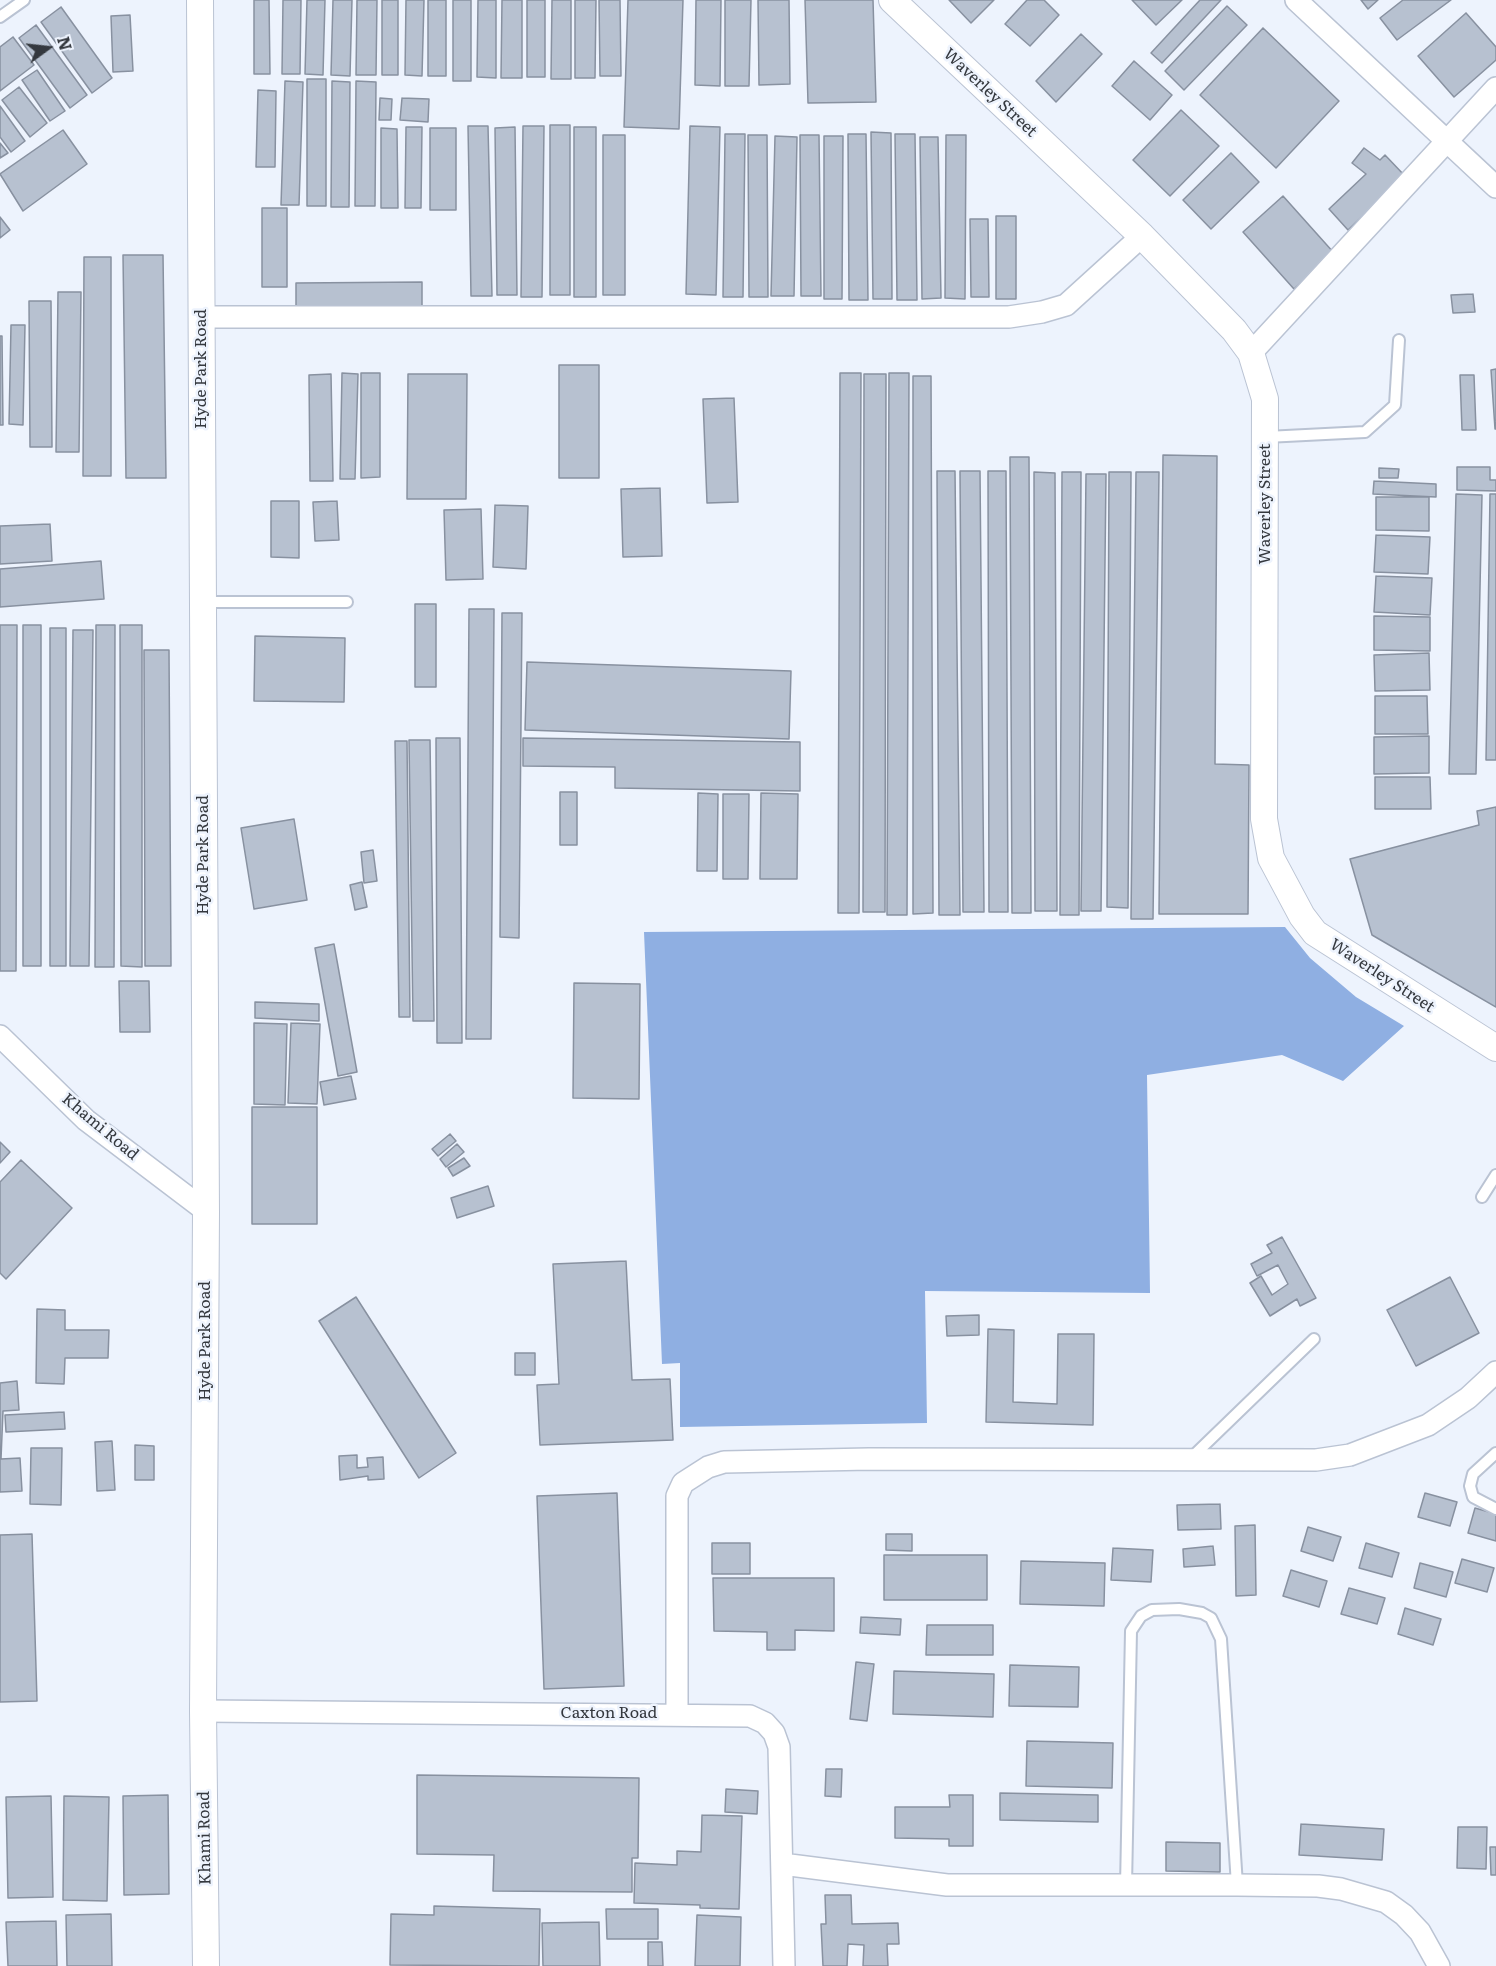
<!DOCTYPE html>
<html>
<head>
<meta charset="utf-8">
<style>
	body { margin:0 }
	#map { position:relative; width:1496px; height:1966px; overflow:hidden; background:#edf3fd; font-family:Literata,serif }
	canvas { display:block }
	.north { position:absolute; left:18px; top:18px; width:60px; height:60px; -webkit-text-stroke:4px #edf3fd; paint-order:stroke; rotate:75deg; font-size:16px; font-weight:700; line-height:24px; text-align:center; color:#34383e }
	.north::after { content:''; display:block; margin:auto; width:21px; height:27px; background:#34383e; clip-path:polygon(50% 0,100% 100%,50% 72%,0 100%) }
</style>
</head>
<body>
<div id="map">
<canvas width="1496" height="1966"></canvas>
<div class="north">N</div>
</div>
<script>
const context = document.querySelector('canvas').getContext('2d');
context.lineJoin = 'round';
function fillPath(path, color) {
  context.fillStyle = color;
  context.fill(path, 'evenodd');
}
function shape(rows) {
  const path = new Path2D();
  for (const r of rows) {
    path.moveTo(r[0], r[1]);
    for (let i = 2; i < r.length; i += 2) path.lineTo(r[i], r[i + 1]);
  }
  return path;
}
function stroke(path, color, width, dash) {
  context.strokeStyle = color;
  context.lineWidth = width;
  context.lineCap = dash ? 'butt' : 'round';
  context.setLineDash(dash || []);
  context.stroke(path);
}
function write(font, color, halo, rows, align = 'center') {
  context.font = font + ' Literata,serif';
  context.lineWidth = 5;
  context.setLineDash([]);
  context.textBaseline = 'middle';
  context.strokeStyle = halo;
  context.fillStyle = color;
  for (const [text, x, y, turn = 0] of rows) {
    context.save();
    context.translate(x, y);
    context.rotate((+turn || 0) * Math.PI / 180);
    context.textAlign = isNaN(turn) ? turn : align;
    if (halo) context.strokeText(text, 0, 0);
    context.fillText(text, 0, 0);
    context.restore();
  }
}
const forest = shape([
	[1285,927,1310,958,1356,997,1404,1026,1343,1081,1282,1055,1147,1075,1150,1293,925,1291,927,1423,680,1427,680,1363,662,1364,644,932]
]);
const building = shape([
	[254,0,269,0,270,74,254,74,254,0],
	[283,0,301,0,300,74,282,74,283,0],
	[307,0,325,0,323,75,305,74,307,0],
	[333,0,352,0,350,76,331,75,333,0],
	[357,0,377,0,376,75,356,75,357,0],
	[382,0,398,0,398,75,382,75,382,0],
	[406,0,424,0,422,76,405,75,406,0],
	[428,0,446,0,446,76,428,76,428,0],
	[453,0,471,0,471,81,453,81,453,0],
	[478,0,496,0,496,78,477,77,478,0],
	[502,0,522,0,522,78,501,78,502,0],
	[527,0,545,0,545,77,527,77,527,0],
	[552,0,571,0,571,79,551,79,552,0],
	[575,0,596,0,595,78,575,78,575,0],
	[599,0,620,0,621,76,600,76,599,0],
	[628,0,683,0,679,129,624,127,628,0],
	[696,0,721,0,720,86,695,85,696,0],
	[725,0,751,0,749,86,725,86,725,0],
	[758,0,789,0,790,84,759,85,758,0],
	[805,0,873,0,876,102,808,103,805,0],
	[949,0,994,0,971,23,949,0],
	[1027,0,1044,0,1059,15,1030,46,1005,24,1027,0],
	[1132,0,1182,0,1156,25,1132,0],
	[1200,0,1221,0,1162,63,1151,53,1200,0],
	[1361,0,1378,0,1368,9,1361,0],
	[1403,0,1451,0,1397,40,1380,18,1403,0],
	[1227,6,1247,25,1184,90,1165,71,1227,6],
	[61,7,112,78,92,93,41,22,61,7],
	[1466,13,1496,47,1496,60,1454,97,1418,56,1466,13],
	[130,15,133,71,113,72,111,16,130,15],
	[36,25,87,95,70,108,19,38,36,25],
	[1263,28,1339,101,1276,168,1200,95,1263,28],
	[1081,34,1102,54,1056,102,1036,81,1081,34],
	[13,37,34,65,0,91,0,47,13,37],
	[1134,61,1172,95,1150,120,1112,86,1134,61],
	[37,70,65,111,50,121,22,80,37,70],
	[307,79,326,79,326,206,307,206,307,79],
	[285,81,303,82,299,205,281,205,285,81],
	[332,81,350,82,349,207,331,207,332,81],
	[356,81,376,82,375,206,355,206,356,81],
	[19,87,47,123,30,137,2,100,19,87],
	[258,90,276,91,275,167,256,167,258,90],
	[380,98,392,99,391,120,379,120,380,98],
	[402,98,429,99,428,122,400,120,402,98],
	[0,106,25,141,11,152,0,137,0,106],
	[1181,110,1219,146,1170,196,1133,160,1181,110],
	[550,125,570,125,570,295,550,295,550,125],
	[468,126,488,126,492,296,471,296,468,126],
	[523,126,544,126,542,297,521,297,523,126],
	[690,126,720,127,716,295,686,294,690,126],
	[406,127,422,127,421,208,405,208,406,127],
	[515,127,517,295,497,295,495,128,515,127],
	[574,127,596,127,596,297,574,297,574,127],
	[381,128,397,129,398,208,381,208,381,128],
	[430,128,456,128,456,210,430,210,430,128],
	[63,130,87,164,23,211,0,174,63,130],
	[871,132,891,133,892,299,873,299,871,132],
	[725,134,745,134,743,297,723,297,725,134],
	[848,134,866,134,868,300,849,300,848,134],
	[895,134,915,134,917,300,897,300,895,134],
	[603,135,625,135,625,295,603,295,603,135],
	[748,135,767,135,768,297,749,297,748,135],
	[800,135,819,135,821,296,801,296,800,135],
	[946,135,966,135,965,299,945,298,946,135],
	[775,136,797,137,794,296,771,296,775,136],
	[824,136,843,136,842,299,824,299,824,136],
	[920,137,938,137,941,298,922,299,920,137],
	[0,143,8,153,0,158,0,143],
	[1364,148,1380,160,1385,155,1405,176,1348,230,1329,209,1366,174,1352,163,1364,148],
	[1231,153,1259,182,1211,229,1183,200,1231,153],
	[1283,196,1334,253,1294,289,1243,232,1283,196],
	[262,208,287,208,287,287,262,287,262,208],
	[996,216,1016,216,1016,299,996,299,996,216],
	[0,217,10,230,0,238,0,217],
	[970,219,988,219,989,297,971,297,970,219],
	[123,255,163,255,166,478,126,478,123,255],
	[84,257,111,257,111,476,83,476,84,257],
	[422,282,422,311,296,312,296,283,422,282],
	[58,292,81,292,79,452,56,452,58,292],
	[1473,294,1475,312,1453,313,1451,295,1473,294],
	[29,301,51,301,52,447,30,447,29,301],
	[11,325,25,325,23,425,9,424,11,325],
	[0,336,2,336,3,425,0,425,0,336],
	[559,365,599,365,599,478,559,478,559,365],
	[1496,369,1496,429,1495,429,1491,370,1496,369],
	[342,373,358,374,355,479,340,479,342,373],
	[361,373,380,373,380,477,361,478,361,373],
	[840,373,861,373,859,913,838,913,840,373],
	[889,373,909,373,907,915,887,915,889,373],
	[331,374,333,481,310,481,309,375,331,374],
	[408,374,467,374,466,499,407,499,408,374],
	[864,374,886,374,885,912,863,912,864,374],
	[1460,375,1474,375,1476,430,1462,430,1460,375],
	[913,376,931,376,933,913,913,914,913,376],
	[734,398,738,502,707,503,703,399,734,398],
	[1163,455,1217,456,1215,764,1249,765,1248,914,1159,914,1163,455],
	[1010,457,1029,457,1031,913,1012,913,1010,457],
	[1457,467,1490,467,1490,480,1496,480,1496,491,1457,490,1457,467],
	[1379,468,1399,469,1398,478,1379,478,1379,468],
	[937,471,955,471,960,915,939,915,937,471],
	[960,471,980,471,984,912,963,912,960,471],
	[988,471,1006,471,1008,912,989,912,988,471],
	[1034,472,1055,473,1057,911,1035,911,1034,472],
	[1062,472,1081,472,1079,915,1060,915,1062,472],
	[1109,472,1131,472,1128,908,1107,907,1109,472],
	[1136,472,1159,472,1153,919,1131,919,1136,472],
	[1086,474,1106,474,1101,911,1081,911,1086,474],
	[1374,481,1436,484,1436,497,1373,494,1374,481],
	[660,488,662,556,623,557,621,489,660,488],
	[1456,494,1482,495,1476,774,1449,774,1456,494],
	[1490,494,1496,494,1496,760,1486,760,1490,494],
	[1376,497,1429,497,1429,531,1376,530,1376,497],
	[271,501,299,501,299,558,271,557,271,501],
	[337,501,339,540,315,541,313,502,337,501],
	[495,505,528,506,526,569,493,567,495,505],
	[481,509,483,579,446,580,444,510,481,509],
	[50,524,52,561,0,564,0,526,50,524],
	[1376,535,1430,537,1428,574,1374,572,1376,535],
	[101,561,104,599,0,607,0,569,101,561],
	[1376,576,1432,578,1430,615,1374,612,1376,576],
	[415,604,436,604,436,687,415,687,415,604],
	[469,609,494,609,491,1039,466,1039,469,609],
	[502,613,522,613,519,938,500,937,502,613],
	[1374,616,1430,617,1430,651,1374,650,1374,616],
	[0,625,17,625,16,971,0,971,0,625],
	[23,625,41,625,41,966,23,966,23,625],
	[96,625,115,625,114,967,95,967,96,625],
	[120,625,142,625,142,967,121,966,120,625],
	[50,628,66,628,66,966,50,966,50,628],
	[73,630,93,630,89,966,70,966,73,630],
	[255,636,345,638,344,702,254,701,255,636],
	[144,650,169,650,171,966,145,966,144,650],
	[1429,653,1430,690,1375,691,1374,655,1429,653],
	[527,662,791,671,789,739,525,730,527,662],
	[1375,696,1427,696,1428,734,1375,734,1375,696],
	[1429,736,1429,773,1374,774,1374,737,1429,736],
	[436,738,460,738,462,1043,437,1043,436,738],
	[523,738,800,742,800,791,615,788,615,767,523,766,523,738],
	[409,740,430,740,434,1021,413,1021,409,740],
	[395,741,407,741,410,1017,399,1017,395,741],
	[1375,777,1430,777,1431,809,1375,809,1375,777],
	[560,792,577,792,577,845,560,845,560,792],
	[698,793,718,794,717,871,697,871,698,793],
	[761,793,798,794,797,879,760,879,761,793],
	[723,794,749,794,748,879,723,879,723,794],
	[1496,807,1496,1007,1372,935,1350,859,1479,825,1477,811,1496,807],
	[294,819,307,900,254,909,241,828,294,819],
	[373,850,377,881,364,883,361,852,373,850],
	[362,882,367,907,355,910,350,885,362,882],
	[334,944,357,1072,338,1076,315,948,334,944],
	[119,981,149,981,150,1032,120,1032,119,981],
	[574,983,640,984,639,1099,573,1098,574,983],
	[255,1002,319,1004,319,1021,255,1018,255,1002],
	[254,1023,287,1024,285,1105,254,1104,254,1023],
	[291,1023,320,1024,317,1104,288,1103,291,1023],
	[351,1076,356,1099,324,1105,320,1082,351,1076],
	[252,1107,317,1107,317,1224,252,1224,252,1107],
	[450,1134,456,1141,438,1156,432,1149,450,1134],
	[0,1142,10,1152,0,1163,0,1142],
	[457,1144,464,1152,446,1167,440,1159,457,1144],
	[464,1158,470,1166,453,1176,448,1168,464,1158],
	[21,1160,72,1208,6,1279,0,1273,0,1182,21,1160],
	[488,1186,494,1206,457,1218,451,1198,488,1186],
	[1282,1237,1316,1298,1300,1306,1297,1299,1270,1316,1250,1283,1261,1276,1272,1295,1288,1284,1278,1265,1257,1276,1251,1264,1272,1253,1267,1245,1282,1237],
	[626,1261,632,1380,670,1379,673,1440,540,1445,537,1385,559,1384,553,1264,626,1261],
	[1450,1277,1479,1333,1416,1366,1387,1310,1450,1277],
	[356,1297,456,1453,419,1478,319,1321,356,1297],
	[37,1309,65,1310,65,1330,109,1330,108,1358,65,1358,64,1384,36,1383,37,1309],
	[979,1315,979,1335,947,1336,946,1316,979,1315],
	[988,1329,1014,1330,1013,1402,1057,1404,1058,1334,1094,1334,1093,1425,986,1422,988,1329],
	[515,1353,535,1353,535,1375,515,1375,515,1353],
	[17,1381,19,1410,3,1411,1,1459,20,1458,22,1491,0,1492,0,1383,17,1381],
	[64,1412,65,1429,6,1432,5,1415,64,1412],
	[112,1441,115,1490,97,1491,95,1442,112,1441],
	[135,1445,154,1446,154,1480,135,1480,135,1445],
	[31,1448,62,1448,61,1505,30,1504,31,1448],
	[357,1455,357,1468,368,1467,367,1458,383,1457,384,1479,368,1480,368,1476,340,1480,339,1456,357,1455],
	[617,1493,624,1686,544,1689,537,1496,617,1493],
	[1425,1493,1457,1502,1450,1526,1418,1517,1425,1493],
	[1220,1504,1221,1529,1178,1530,1177,1505,1220,1504],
	[1475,1508,1496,1514,1496,1541,1468,1533,1475,1508],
	[1255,1525,1256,1595,1236,1596,1235,1526,1255,1525],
	[1308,1527,1341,1537,1333,1561,1301,1551,1308,1527],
	[32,1534,37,1701,0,1702,0,1535,32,1534],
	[886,1534,912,1534,912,1551,886,1550,886,1534],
	[712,1543,750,1543,750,1574,712,1574,712,1543],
	[1366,1543,1399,1553,1392,1577,1359,1568,1366,1543],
	[1213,1546,1215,1565,1184,1567,1183,1549,1213,1546],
	[1113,1548,1153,1550,1151,1582,1111,1580,1113,1548],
	[884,1555,987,1555,987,1600,884,1600,884,1555],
	[1462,1559,1494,1568,1487,1592,1455,1583,1462,1559],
	[1021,1561,1105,1563,1104,1606,1020,1604,1021,1561],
	[1420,1563,1453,1572,1446,1597,1414,1588,1420,1563],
	[1291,1570,1327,1581,1319,1607,1283,1596,1291,1570],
	[713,1578,834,1578,834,1631,795,1630,795,1650,767,1650,767,1632,714,1631,713,1578],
	[1349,1588,1385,1598,1377,1624,1341,1614,1349,1588],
	[1405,1608,1441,1619,1433,1645,1398,1634,1405,1608],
	[861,1617,901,1619,900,1635,860,1633,861,1617],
	[927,1625,993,1625,993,1655,926,1655,927,1625],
	[856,1662,874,1664,867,1721,850,1719,856,1662],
	[1010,1665,1079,1667,1078,1707,1009,1706,1010,1665],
	[894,1671,994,1674,993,1717,893,1714,894,1671],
	[1027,1741,1113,1743,1112,1788,1026,1786,1027,1741],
	[826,1769,842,1769,841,1797,825,1796,826,1769],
	[417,1775,639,1778,638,1858,632,1858,632,1892,493,1891,494,1855,417,1854,417,1775],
	[726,1789,758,1791,757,1814,725,1812,726,1789],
	[1000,1793,1098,1795,1098,1822,1000,1820,1000,1793],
	[168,1795,169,1894,124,1895,123,1796,168,1795],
	[949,1795,973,1795,973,1846,949,1846,949,1839,895,1838,895,1807,950,1807,949,1795],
	[51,1796,53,1897,8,1898,6,1797,51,1796],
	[64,1796,109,1797,107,1901,63,1900,64,1796],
	[702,1815,742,1816,739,1909,700,1908,700,1905,634,1903,635,1863,677,1865,677,1851,701,1852,702,1815],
	[1301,1824,1384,1829,1382,1860,1299,1855,1301,1824],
	[1458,1827,1487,1827,1486,1869,1457,1868,1458,1827],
	[1166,1842,1220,1843,1220,1872,1166,1871,1166,1842],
	[1490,1847,1496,1847,1496,1875,1491,1875,1490,1847],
	[825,1895,851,1895,852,1924,898,1923,899,1944,887,1944,888,1966,863,1966,864,1945,848,1944,847,1966,823,1966,821,1924,826,1924,825,1895],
	[434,1906,540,1909,539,1966,390,1965,391,1914,434,1915,434,1906],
	[606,1909,658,1909,658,1939,607,1939,606,1909],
	[111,1914,112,1966,67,1966,66,1915,111,1914],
	[697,1915,741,1917,740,1966,695,1966,697,1915],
	[56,1921,57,1966,8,1966,6,1922,56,1921],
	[599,1922,600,1966,543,1966,542,1923,599,1922],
	[648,1942,662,1942,663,1966,648,1966,648,1942]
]);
const service = shape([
	[0,17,24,0],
	[1266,437,1365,432,1395,405,1399,340],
	[202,602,347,602],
	[1482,1197,1496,1175],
	[1496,1453,1473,1474,1470,1486,1473,1497,1496,1509],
	[1190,1459,1314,1339],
	[1126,1886,1131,1631,1141,1616,1152,1610,1179,1609,1202,1613,1211,1618,1221,1639,1237,1885]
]);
const minor = shape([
	[1296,0,1496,187],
	[201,317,1009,317,1042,312,1066,305,1142,236],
	[1251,353,1496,88],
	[0,1036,86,1120,206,1211],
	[203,1711,750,1716,765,1723,774,1733,779,1747,784,1966],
	[677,1714,677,1496,683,1483,708,1467,724,1462,869,1459,1316,1460,1350,1455,1428,1425,1468,1398,1496,1372],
	[782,1864,947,1885,1237,1885,1318,1886,1341,1889,1386,1902,1404,1915,1420,1932,1439,1966]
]);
const tertiary = shape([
	[200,0,206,1211,203,1711,206,1966],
	[892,0,1142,236,1234,330,1251,353,1265,399,1264,819,1271,858,1302,916,1315,933,1496,1048]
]);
const streetNames = [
	["Waverley Street",990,93,43],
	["Hyde Park Road",201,369,-90],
	["Waverley Street",1265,504,-90],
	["Hyde Park Road",203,855,-90],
	["Waverley Street",1382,976,33],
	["Khami Road",100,1127,40],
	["Hyde Park Road",205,1341,-90],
	["Caxton Road",609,1713],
	["Khami Road",205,1838,-91]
];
fillPath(forest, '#8fafe2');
fillPath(building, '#b7c1d0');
stroke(building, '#8891a0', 1.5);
stroke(service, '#bac3d3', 14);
stroke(minor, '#bac3d3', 24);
stroke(tertiary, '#bac3d3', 28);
stroke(service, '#fff', 10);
stroke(minor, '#fff', 21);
stroke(tertiary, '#fff', 26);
write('16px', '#34383e', '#edf3fd', streetNames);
</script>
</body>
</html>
